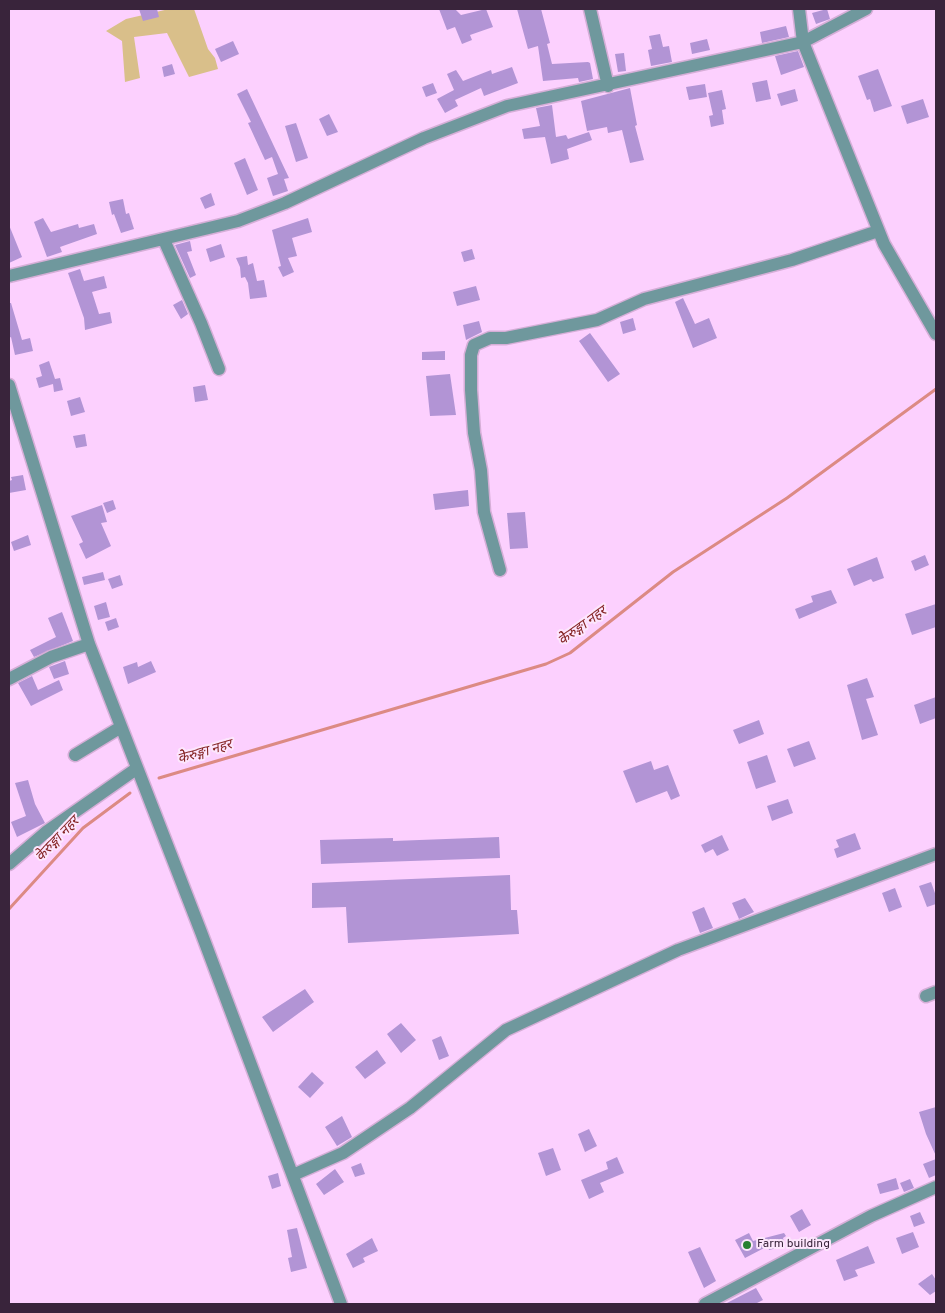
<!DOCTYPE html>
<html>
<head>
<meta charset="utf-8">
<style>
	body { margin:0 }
	#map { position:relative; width:945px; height:1313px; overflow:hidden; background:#fcd0fe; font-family:Overpass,sans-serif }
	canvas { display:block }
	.frame { position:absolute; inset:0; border:10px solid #39243b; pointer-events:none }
</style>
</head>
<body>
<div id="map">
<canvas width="945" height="1313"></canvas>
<div class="frame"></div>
</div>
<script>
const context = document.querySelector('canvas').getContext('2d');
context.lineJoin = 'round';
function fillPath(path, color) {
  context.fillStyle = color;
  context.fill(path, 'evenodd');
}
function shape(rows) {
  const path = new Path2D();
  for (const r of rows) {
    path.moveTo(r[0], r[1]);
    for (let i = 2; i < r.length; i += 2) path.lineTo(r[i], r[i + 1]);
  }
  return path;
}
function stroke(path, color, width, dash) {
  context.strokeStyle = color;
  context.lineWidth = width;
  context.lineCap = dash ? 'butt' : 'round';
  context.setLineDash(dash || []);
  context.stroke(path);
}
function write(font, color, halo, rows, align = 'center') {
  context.font = font + ' Overpass,"Noto Sans Devanagari",sans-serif';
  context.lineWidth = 4;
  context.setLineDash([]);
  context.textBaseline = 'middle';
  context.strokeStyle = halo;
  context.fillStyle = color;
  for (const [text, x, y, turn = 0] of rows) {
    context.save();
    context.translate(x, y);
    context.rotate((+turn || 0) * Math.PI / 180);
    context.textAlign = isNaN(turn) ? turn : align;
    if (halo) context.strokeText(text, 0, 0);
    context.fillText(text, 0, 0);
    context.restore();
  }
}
const green = shape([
	[169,9,194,9,208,49,215,58,218,69,189,77,167,33,134,37,140,78,125,82,122,41,106,31,126,19]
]);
const stream = shape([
	[159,778,546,664,570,653,673,572,787,498,936,389],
	[9,909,83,828,130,793]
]);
const building = shape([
	[139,9,157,9,159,17,143,21],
	[439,9,455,9,461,15,486,9,493,27,470,35,472,40,462,44,455,27,447,30],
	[517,9,541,9,550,43,547,44,552,64,588,62,590,63,593,79,579,82,578,78,543,81,538,46,528,49],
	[827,9,830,19,816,24,812,13],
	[786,26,789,37,762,43,760,32],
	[660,34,663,47,669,46,672,62,651,66,648,50,652,49,649,36],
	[707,39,710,50,692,54,690,43],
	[233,41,239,54,221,62,215,49],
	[798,51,804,67,781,75,775,56],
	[624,53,626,71,618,72,615,54],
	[172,64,175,74,164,77,162,67],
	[512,67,518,83,484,96,481,88,455,100,458,106,445,113,437,99,454,90,447,74,456,70,463,81,491,70,492,74],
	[878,69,892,106,874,112,870,99,867,100,858,76],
	[767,80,771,99,756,102,752,83],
	[433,83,437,93,426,97,422,87],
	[705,84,707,97,689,100,686,87],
	[630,88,637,125,635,126,644,160,630,163,622,130,608,133,607,127,587,131,581,101],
	[247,89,289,178,284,179,288,191,273,196,267,178,278,174,272,157,265,160,248,123,251,122,237,94],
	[795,89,798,101,781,106,777,94],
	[722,90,726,109,722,110,724,124,711,127,709,116,713,115,708,93],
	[923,99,929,117,907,124,901,106],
	[552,105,556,137,566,135,568,139,589,132,592,140,567,149,569,159,551,164,545,137,524,139,522,129,540,126,536,108],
	[329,114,338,132,327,136,319,119],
	[296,123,308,158,296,162,285,126],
	[245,158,258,190,247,195,234,163],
	[211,193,215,205,205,209,200,198],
	[123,199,126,214,129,213,134,229,121,233,114,214,112,215,109,202],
	[43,218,51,232,78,224,79,228,94,224,97,234,60,247,62,252,47,257,34,222],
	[308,218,312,232,292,238,297,256,288,258,294,272,283,277,278,267,281,266,272,230],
	[9,225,22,257,9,263],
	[190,241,192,251,187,252,196,275,190,278,175,245],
	[221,244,225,257,210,262,206,249],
	[472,249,475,259,464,262,461,252],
	[247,256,248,265,253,263,257,281,264,280,267,297,250,299,248,283,245,277,241,278,240,267,236,258],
	[80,269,84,281,104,276,107,288,92,292,99,314,110,312,112,323,85,330,84,318,68,273],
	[476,286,480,300,457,306,453,292],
	[683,298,695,324,709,318,717,338,693,348,675,302],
	[182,300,188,314,181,319,173,305],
	[9,303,11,303,22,340,30,338,33,351,15,355,11,337,9,338],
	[633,318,636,330,623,334,620,322],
	[479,321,482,332,466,340,463,325],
	[590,333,620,374,608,382,579,341],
	[445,351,445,360,422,360,422,352],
	[49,361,55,379,60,378,63,390,54,392,53,384,39,388,36,378,42,376,39,365],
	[450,374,456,415,430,416,426,376],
	[205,385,208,400,195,402,193,387],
	[80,397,85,412,71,416,67,401],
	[85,434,87,446,76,448,73,436],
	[23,475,26,490,9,493,9,481,12,480,11,477],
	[468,490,469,506,435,510,433,494],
	[113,500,116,509,107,513,103,503],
	[102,505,107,522,101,523,111,546,86,559,79,544,83,542,71,516],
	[525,512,528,548,510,549,507,513],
	[28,535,31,545,14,551,11,542],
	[925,555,929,565,915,571,911,561],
	[877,557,884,578,873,582,871,579,854,586,847,569],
	[103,572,105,580,84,585,82,577],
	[120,575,123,585,112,589,108,579],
	[831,590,837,603,799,619,795,609,813,602,811,596],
	[106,602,110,617,98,620,94,606],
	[936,604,936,627,912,635,905,614],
	[62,612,73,641,34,657,30,650,56,637,48,618],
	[116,618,119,627,108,631,105,622],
	[65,661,69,674,54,679,49,667],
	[151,661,156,672,128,684,123,667,137,662,138,667],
	[32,676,38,690,59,680,63,690,31,706,18,683],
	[867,678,874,697,866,699,878,735,862,740,847,685],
	[936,697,936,718,920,724,914,705],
	[759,720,764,734,739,744,733,730],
	[809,741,816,759,794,767,787,749],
	[767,755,776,782,756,789,747,762],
	[651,761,654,770,668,765,680,796,671,800,667,791,636,803,623,771],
	[28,780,35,804,45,823,17,837,11,822,26,816,15,783],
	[788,799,793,813,772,821,767,806],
	[855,833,861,849,837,858,834,849,839,847,836,840],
	[722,835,729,850,717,856,713,849,705,853,701,845],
	[499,837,500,858,321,864,320,840,393,838,393,841],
	[510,875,511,910,517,910,519,934,348,943,346,907,312,908,312,883],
	[931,882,936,896,936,904,927,907,919,886],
	[895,888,902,907,889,912,882,893],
	[745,898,754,912,739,919,732,903],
	[704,907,713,928,700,933,692,912],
	[305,989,314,1002,273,1032,262,1017],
	[401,1023,416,1040,401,1053,387,1034],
	[441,1036,449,1056,439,1060,432,1040],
	[377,1050,386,1063,365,1079,355,1067],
	[312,1072,324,1083,310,1098,298,1087],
	[936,1107,936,1156,926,1134,919,1112],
	[342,1116,352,1137,337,1146,325,1127],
	[589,1129,597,1146,585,1152,578,1134],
	[553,1148,561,1170,546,1176,538,1153],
	[617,1157,624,1173,600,1183,604,1192,589,1199,581,1180,608,1169,606,1162],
	[936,1159,936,1175,929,1178,923,1164],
	[361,1163,365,1174,355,1177,351,1167],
	[335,1169,344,1182,324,1195,316,1184],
	[278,1173,281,1186,272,1189,268,1176],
	[896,1178,899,1189,880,1194,877,1184],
	[910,1179,914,1188,904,1192,900,1183],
	[802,1209,811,1225,799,1232,790,1216],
	[920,1212,925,1223,914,1227,910,1216],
	[297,1228,307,1268,291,1272,288,1258,292,1257,287,1230],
	[913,1232,919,1247,902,1254,896,1238],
	[749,1233,753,1241,784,1233,786,1236,783,1238,785,1246,769,1250,768,1246,745,1258,735,1240],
	[372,1238,378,1251,363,1258,365,1262,353,1268,346,1254],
	[868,1246,875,1263,855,1270,858,1276,844,1281,836,1260],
	[700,1247,716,1281,704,1288,688,1252],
	[932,1274,936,1280,936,1291,930,1295,918,1284],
	[756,1288,763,1300,755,1304,725,1304]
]);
const minor = shape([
	[590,9,608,86],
	[799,9,803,42,884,244,936,334],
	[164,240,201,323,219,369],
	[9,276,238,221,285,203,424,138,507,106,803,42,866,9],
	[9,385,89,644,201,932,341,1304],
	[500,570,484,512,481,470,474,433,471,390,471,355,474,345,490,338,506,338,597,320,644,299,792,260,878,231],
	[9,679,51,657,89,644],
	[75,755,121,727],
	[9,864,46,832,136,769],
	[926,996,936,992],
	[293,1175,343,1153,410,1108,506,1030,678,950,936,854],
	[705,1304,871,1216,936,1187]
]);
const markers = [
	[747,1245,5,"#288131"]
];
const poiNames = [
	["Farm building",757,1245]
];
const waterNames = [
	["केेरुङ्गा नहर",583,627,-36],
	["केेरुङ्गा नहर",205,753,-16],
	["केरुङ्गा नहर",58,840,-46]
];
fillPath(green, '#d9bf8a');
stroke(stream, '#dc8a84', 3);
fillPath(building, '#b294d5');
stroke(minor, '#d5aed7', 15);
stroke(minor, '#6f989d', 12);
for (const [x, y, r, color] of markers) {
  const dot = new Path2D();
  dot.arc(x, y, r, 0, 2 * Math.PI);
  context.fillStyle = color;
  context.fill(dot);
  stroke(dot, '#fde6fd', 2);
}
write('12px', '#39243b', '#fde6fd', poiNames, 'left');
write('italic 14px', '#852525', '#fde6fd', waterNames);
</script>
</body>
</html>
